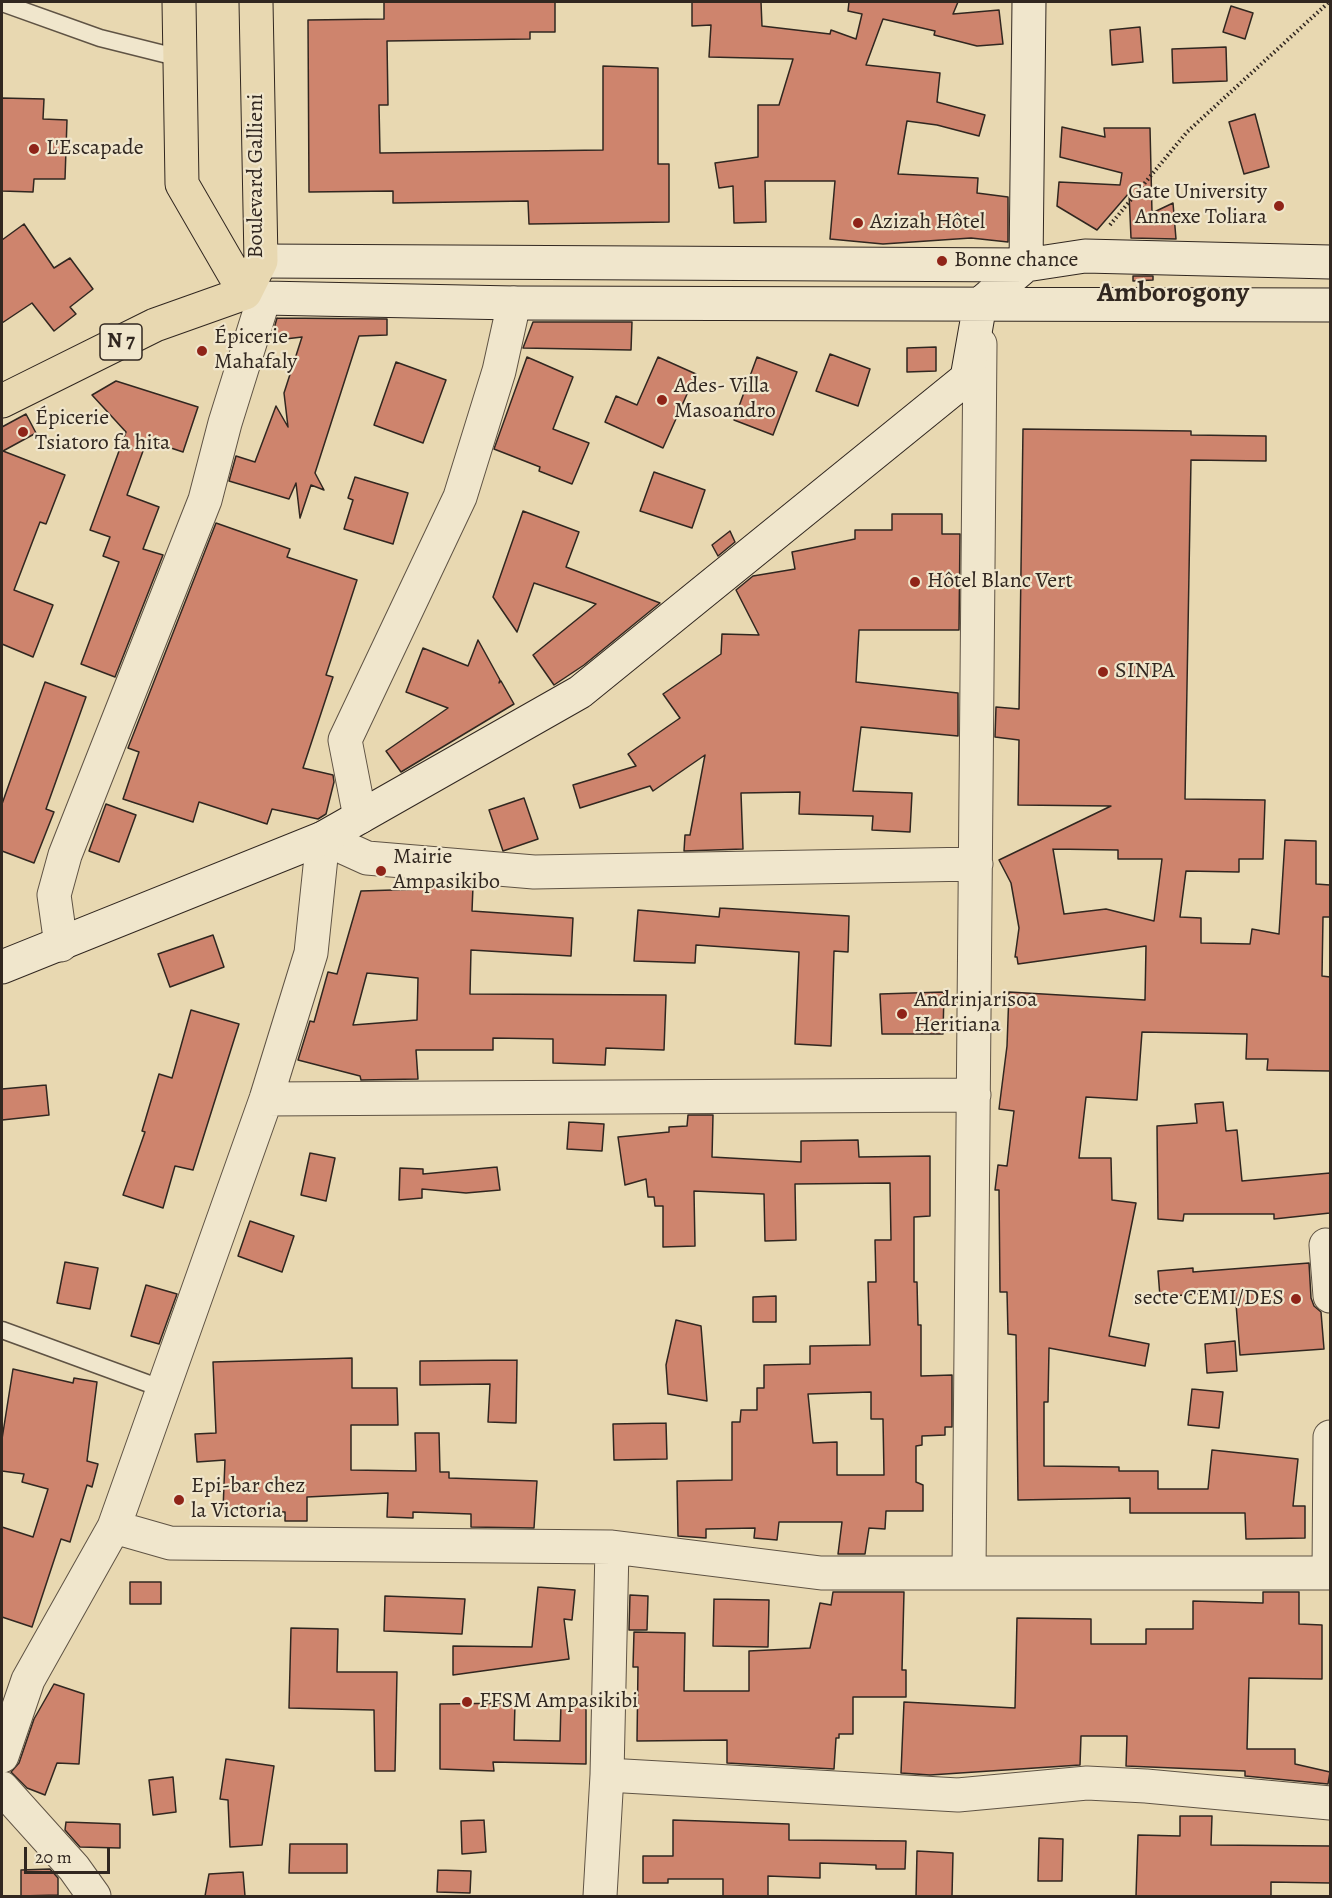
<!DOCTYPE html>
<html>
<head>
<meta charset="utf-8">
<style>
	body { margin:0 }
	#map { position:relative; width:1332px; height:1898px; overflow:hidden; background:#e8d8b1; font-family:Alegreya,serif }
	canvas { display:block }
	.frame { position:absolute; inset:0; border:3px solid #312720; pointer-events:none }
	.scale { position:absolute; left:24px; top:1847px; width:86px; height:27px; box-sizing:border-box; border:3px solid #312720; border-top:0; padding-left:8px; font-size:18px; line-height:21px; white-space:nowrap; color:#312720; -webkit-text-stroke:4px #f0e6cc; paint-order:stroke }
</style>
</head>
<body>
<div id="map">
<canvas width="1332" height="1898"></canvas>
<div class="frame"></div>
<div class="scale">20 m</div>
</div>
<script>
const context = document.querySelector('canvas').getContext('2d');
context.lineJoin = 'round';
function fillPath(path, color) {
  context.fillStyle = color;
  context.fill(path, 'evenodd');
}
function shape(rows) {
  const path = new Path2D();
  for (const r of rows) {
    path.moveTo(r[0], r[1]);
    for (let i = 2; i < r.length; i += 2) path.lineTo(r[i], r[i + 1]);
  }
  return path;
}
function stroke(path, color, width, dash) {
  context.strokeStyle = color;
  context.lineWidth = width;
  context.lineCap = dash ? 'butt' : 'round';
  context.setLineDash(dash || []);
  context.stroke(path);
}
function write(font, color, halo, rows, align = 'center') {
  context.font = font + ' Alegreya,serif';
  context.lineWidth = 4.5;
  context.setLineDash([]);
  context.textBaseline = 'middle';
  context.strokeStyle = halo;
  context.fillStyle = color;
  for (const [text, x, y, turn = 0] of rows) {
    context.save();
    context.translate(x, y);
    context.rotate((+turn || 0) * Math.PI / 180);
    context.textAlign = isNaN(turn) ? turn : align;
    if (halo) context.strokeText(text, 0, 0);
    context.fillText(text, 0, 0);
    context.restore();
  }
}
const building = shape([
	[384,2,555,2,555,32,530,32,530,39,387,41,388,105,379,105,380,153,603,150,603,66,658,68,658,164,669,164,669,222,529,224,528,201,393,203,393,191,309,192,308,20,384,19,384,2],
	[692,2,761,2,762,26,830,34,831,30,856,39,862,14,848,11,849,2,958,2,953,14,999,10,1003,44,977,46,934,35,935,31,883,19,866,65,940,73,937,102,985,115,979,136,937,125,907,121,898,174,978,178,977,193,1008,197,1008,242,971,238,883,244,830,239,835,181,765,181,766,222,734,223,733,186,719,188,715,163,758,157,758,105,779,105,793,59,709,57,711,25,692,26,692,2],
	[1231,6,1253,13,1245,39,1223,32,1231,6],
	[1140,27,1143,62,1112,65,1110,30,1140,27],
	[1226,47,1227,81,1173,83,1172,49,1226,47],
	[2,98,44,99,43,119,67,120,65,179,34,179,33,192,2,191,2,98],
	[1255,114,1269,167,1244,174,1229,122,1255,114],
	[1062,127,1105,137,1104,128,1150,128,1152,213,1173,203,1176,239,1131,238,1129,193,1097,230,1057,206,1059,182,1120,185,1122,173,1060,157,1062,127],
	[24,224,54,268,70,258,93,289,70,307,76,314,54,331,32,303,2,323,2,240,24,224],
	[1133,276,1153,276,1153,280,1133,281,1133,276],
	[277,318,387,319,387,335,359,336,315,473,324,490,311,485,300,518,296,483,289,499,229,481,236,456,255,462,276,406,288,427,284,393,302,337,277,340,275,325,277,318],
	[533,322,632,322,631,350,523,348,533,322],
	[936,347,936,371,907,372,907,348,936,347],
	[830,354,870,369,858,406,816,391,830,354],
	[527,357,573,377,553,429,589,443,572,484,539,471,540,467,494,449,527,357],
	[658,357,696,374,663,448,605,422,616,396,637,405,658,357],
	[757,357,797,372,773,435,734,420,757,357],
	[396,362,446,380,423,443,374,425,396,362],
	[116,381,198,407,183,452,147,440,127,495,159,507,143,549,163,555,115,677,81,664,119,562,103,556,110,537,90,530,126,432,92,395,116,381],
	[26,414,36,433,3,451,65,475,46,524,40,522,14,590,53,605,33,657,2,644,2,427,26,414],
	[1023,429,1191,431,1191,435,1266,436,1266,461,1191,460,1185,799,1265,800,1263,859,1239,859,1239,872,1186,871,1180,917,1201,918,1201,943,1250,944,1252,929,1279,934,1285,840,1316,841,1316,884,1330,885,1330,917,1323,917,1322,976,1330,977,1330,1071,1267,1070,1268,1059,1246,1059,1247,1034,1142,1032,1137,1100,1086,1097,1079,1158,1111,1158,1112,1200,1136,1203,1109,1336,1149,1344,1145,1366,1049,1348,1048,1402,1044,1402,1044,1466,1119,1467,1119,1471,1158,1471,1158,1489,1208,1489,1212,1450,1298,1459,1293,1506,1305,1506,1305,1538,1246,1539,1245,1513,1130,1513,1130,1498,1018,1500,1016,1335,1008,1334,1007,1292,1000,1292,999,1190,995,1190,998,1165,1007,1166,1014,1111,999,1109,1007,1046,1009,992,1145,1000,1146,946,1018,964,1017,957,1015,957,1019,928,1011,883,999,860,1111,806,1018,805,1019,740,995,737,996,707,1019,709,1023,429],
	[1053,849,1118,850,1118,859,1162,859,1154,921,1106,909,1064,914,1053,849],
	[654,472,705,490,692,528,640,511,654,472],
	[355,477,408,493,393,544,344,529,353,500,348,498,355,477],
	[523,511,579,532,566,567,660,603,584,665,554,685,533,655,596,604,534,583,517,632,493,597,523,511],
	[892,514,942,514,942,534,960,534,959,630,859,630,856,682,958,693,958,736,861,727,853,791,912,793,910,832,872,830,873,816,799,814,800,792,741,793,743,849,684,851,685,835,690,835,705,755,653,791,650,786,580,808,573,785,636,766,628,754,680,718,663,694,721,654,722,634,759,635,736,590,753,576,795,569,792,552,855,539,855,530,892,530,892,514],
	[216,523,290,549,287,557,357,580,326,675,333,677,303,768,333,775,334,782,326,814,318,819,272,809,267,824,199,802,193,822,123,799,139,752,128,748,216,523],
	[730,531,735,542,718,556,712,545,730,531],
	[478,640,500,680,499,683,501,681,514,704,401,772,386,751,448,708,406,692,423,648,468,666,478,640],
	[45,682,86,697,46,809,54,812,34,863,2,851,2,804,45,682],
	[524,798,538,839,503,851,489,810,524,798],
	[106,804,136,815,119,862,89,851,106,804],
	[425,882,473,886,472,911,573,918,571,956,471,950,470,994,666,995,664,1050,606,1048,605,1065,553,1063,553,1039,493,1038,493,1050,416,1050,418,1079,361,1080,360,1076,298,1060,310,1021,314,1022,328,972,337,974,361,891,425,889,425,882],
	[367,973,418,978,417,1020,353,1025,367,973],
	[720,908,849,916,848,952,834,951,831,1046,795,1044,799,952,696,945,695,963,634,961,638,910,719,917,720,908],
	[213,935,224,967,170,987,158,954,213,935],
	[944,992,943,1034,882,1034,880,994,944,992],
	[191,1010,239,1024,193,1170,175,1166,163,1208,123,1195,145,1132,142,1131,159,1074,172,1078,191,1010],
	[46,1085,49,1115,2,1120,2,1089,46,1085],
	[1223,1102,1226,1131,1237,1130,1242,1181,1330,1173,1330,1213,1274,1219,1274,1214,1184,1214,1183,1221,1158,1219,1157,1126,1197,1123,1195,1104,1223,1102],
	[688,1115,713,1115,712,1157,801,1162,801,1141,858,1140,859,1157,930,1156,930,1216,914,1217,914,1282,917,1282,918,1325,921,1325,921,1376,952,1375,952,1427,945,1427,945,1435,922,1436,922,1445,916,1446,916,1482,923,1485,923,1511,886,1511,885,1529,869,1528,865,1554,838,1554,842,1522,779,1522,777,1540,754,1538,755,1528,706,1529,706,1538,678,1536,677,1481,732,1480,732,1422,740,1422,741,1410,757,1410,757,1388,764,1388,764,1365,810,1364,810,1346,870,1345,868,1282,876,1282,875,1240,891,1240,890,1183,795,1184,796,1240,765,1241,764,1194,694,1191,695,1246,663,1247,663,1206,655,1206,654,1197,648,1197,646,1179,625,1185,618,1137,669,1132,669,1127,687,1126,688,1115],
	[871,1392,871,1419,883,1419,884,1475,837,1475,837,1442,813,1443,808,1394,871,1392],
	[569,1122,604,1124,602,1151,567,1149,569,1122],
	[310,1153,335,1158,326,1201,301,1195,310,1153],
	[497,1167,500,1190,466,1193,422,1189,422,1198,399,1200,400,1168,423,1169,423,1174,497,1167],
	[250,1221,294,1236,282,1272,238,1256,250,1221],
	[65,1262,98,1268,90,1309,57,1303,65,1262],
	[1309,1263,1311,1298,1314,1306,1321,1312,1324,1349,1240,1355,1235,1291,1160,1297,1158,1271,1193,1268,1193,1272,1309,1263],
	[146,1285,177,1294,159,1344,131,1336,146,1285],
	[776,1296,776,1322,753,1322,753,1297,776,1296],
	[676,1320,701,1326,707,1401,668,1394,666,1365,676,1320],
	[1235,1341,1237,1371,1207,1373,1205,1344,1235,1341],
	[352,1358,352,1388,397,1388,398,1425,351,1425,351,1470,416,1471,415,1433,439,1433,440,1472,449,1472,449,1478,537,1481,534,1528,471,1527,471,1514,413,1512,413,1518,387,1517,388,1493,307,1497,307,1521,285,1521,285,1512,223,1510,225,1460,197,1462,195,1434,216,1433,213,1362,352,1358],
	[517,1360,516,1423,488,1422,490,1384,420,1385,420,1361,517,1360],
	[13,1369,73,1383,74,1378,97,1382,87,1461,98,1464,92,1487,87,1485,70,1542,61,1539,32,1627,2,1617,2,1527,33,1537,48,1489,22,1482,24,1474,2,1471,2,1439,13,1369],
	[1192,1389,1223,1392,1219,1428,1188,1425,1192,1389],
	[666,1423,667,1459,614,1460,613,1424,666,1423],
	[130,1582,161,1582,161,1604,130,1604,130,1582],
	[538,1587,575,1590,572,1620,564,1619,569,1659,453,1675,453,1646,532,1647,538,1587],
	[833,1592,904,1592,902,1670,906,1670,906,1697,853,1697,853,1734,839,1734,839,1738,836,1738,834,1769,727,1763,727,1740,637,1741,638,1667,633,1667,634,1632,685,1633,684,1691,749,1691,749,1651,810,1648,820,1603,831,1605,833,1592],
	[1263,1592,1299,1592,1299,1624,1322,1625,1322,1679,1249,1678,1247,1749,1295,1749,1295,1764,1330,1772,1328,1784,1245,1776,1245,1771,1126,1766,1127,1736,1081,1736,1080,1765,930,1775,901,1773,904,1702,1015,1708,1017,1618,1091,1619,1091,1644,1146,1644,1146,1629,1193,1629,1193,1601,1263,1603,1263,1592],
	[630,1595,648,1596,647,1630,629,1630,630,1595],
	[385,1596,465,1599,462,1634,384,1631,385,1596],
	[714,1599,769,1600,768,1647,713,1646,714,1599],
	[291,1628,338,1629,337,1672,397,1672,395,1771,375,1771,374,1710,289,1708,291,1628],
	[54,1684,84,1694,79,1764,57,1763,45,1795,27,1788,11,1772,19,1763,34,1719,54,1684],
	[515,1703,514,1740,560,1741,561,1703,586,1703,586,1764,493,1762,494,1771,440,1769,440,1704,515,1703],
	[226,1759,274,1766,262,1845,230,1847,228,1800,220,1799,226,1759],
	[173,1777,176,1812,153,1815,149,1780,173,1777],
	[1180,1816,1212,1816,1211,1845,1330,1846,1330,1883,1271,1882,1271,1896,1136,1896,1138,1835,1180,1836,1180,1816],
	[484,1820,486,1852,462,1854,461,1821,484,1820],
	[673,1820,789,1824,789,1840,906,1841,905,1869,876,1869,876,1865,820,1863,820,1878,768,1876,768,1896,723,1896,723,1879,668,1879,668,1883,643,1883,643,1856,673,1856,673,1820],
	[66,1822,120,1824,120,1848,80,1847,65,1830,66,1822],
	[1039,1838,1063,1839,1062,1881,1038,1881,1039,1838],
	[290,1844,347,1844,347,1873,289,1873,290,1844],
	[917,1851,953,1853,952,1896,916,1896,917,1851],
	[50,1869,58,1878,58,1895,21,1896,21,1870,50,1869],
	[438,1870,471,1871,470,1893,437,1892,438,1870],
	[243,1872,245,1896,205,1896,209,1874,243,1872]
]);
const path = shape([
	[1110,225,1187,132,1329,2]
]);
const lane = shape([
	[2,3,100,38,180,58],
	[2,1330,163,1389]
]);
const street = shape([
	[360,817,345,740,460,497,499,371,514,303],
	[61,945,54,895,65,855,205,500,225,423,264,298],
	[266,1099,974,1095],
	[1326,1245,1330,1296],
	[114,1527,170,1543,612,1547,821,1573,1330,1573],
	[969,1572,980,344],
	[1329,1573,1330,1437],
	[2,1756,28,1680,114,1527,266,1099,311,953,323,838,367,858,534,872,976,864],
	[607,1775,958,1795,1087,1783,1146,1786,1330,1803],
	[2,1788,74,1868,94,1896],
	[600,1896,607,1775,612,1547]
]);
const secondary = shape([
	[261,261,1026,265,1085,256,1330,262],
	[245,293,264,298,514,303,1330,305],
	[2,967,323,838,580,692,967,378,980,304,1026,265,1029,2]
]);
const primary = shape([
	[179,2,182,184,245,293],
	[245,293,261,261,256,2],
	[2,401,155,325,245,293]
]);
const markers = [
	[34,149,6,"#8f2418"],
	[1279,206,6,"#8f2418"],
	[858,223,6,"#8f2418"],
	[942,261,6,"#8f2418"],
	[202,351,6,"#8f2418"],
	[662,400,6,"#8f2418"],
	[23,432,6,"#8f2418"],
	[915,582,6,"#8f2418"],
	[1103,672,6,"#8f2418"],
	[381,871,6,"#8f2418"],
	[902,1014,6,"#8f2418"],
	[1296,1299,6,"#8f2418"],
	[179,1500,6,"#8f2418"],
	[467,1702,6,"#8f2418"]
];
const shields = [
	[121,342,42]
];
const shieldNames = [
	["N 7",121,342]
];
const poiNames = [
	["L'Escapade",46,149],
	["Gate University",1267,193,"right"],
	["Annexe Toliara",1267,218,"right"],
	["Azizah Hôtel",870,223],
	["Bonne chance",954,261],
	["Épicerie",214,338],
	["Mahafaly",214,363],
	["Ades- Villa",674,387],
	["Masoandro",674,412],
	["Épicerie",35,419],
	["Tsiatoro fa hita",35,444],
	["Hôtel Blanc Vert",927,582],
	["SINPA",1115,672],
	["Mairie",393,858],
	["Ampasikibo",393,883],
	["Andrinjarisoa",914,1001],
	["Heritiana",914,1026],
	["secte CEMI/DES",1284,1299,"right"],
	["Epi-bar chez",191,1487],
	["la Victoria",191,1512],
	["FFSM Ampasikibi",479,1702]
];
const streetNames = [
	["Boulevard Gallieni",257,176,-90]
];
const districtNames = [
	["Amborogony",1173,294]
];
fillPath(building, '#ce846d');
stroke(building, '#312720', 1.5);
stroke(lane, '#5f5344', 19);
stroke(street, '#5f5344', 35);
stroke(secondary, '#312720', 35);
stroke(primary, '#312720', 35);
stroke(path, '#312720', 4, [1.5, 3]);
stroke(lane, '#f0e6cc', 16);
stroke(street, '#f0e6cc', 33);
stroke(secondary, '#f0e6cc', 33);
stroke(primary, '#e8d8b1', 33);
for (const [x, y, r, color] of markers) {
  const dot = new Path2D();
  dot.arc(x, y, r, 0, 2 * Math.PI);
  context.fillStyle = color;
  context.fill(dot);
  stroke(dot, '#f0e6cc', 2);
}
for (const [x, y, w] of shields) {
  const box = new Path2D();
  box.roundRect(x - w / 2, y - 18, w, 36, 4.5);
  context.fillStyle = '#f0e6cc';
  context.fill(box);
  stroke(box, '#312720', 1.5);
}
write('bold 21px', '#312720', null, shieldNames);
write('22px', '#312720', '#f0e6cc', poiNames, 'left');
write('22px', '#312720', '#f0e6cc', streetNames);
write('bold 28px', '#312720', '#f0e6cc', districtNames);
</script>
</body>
</html>
